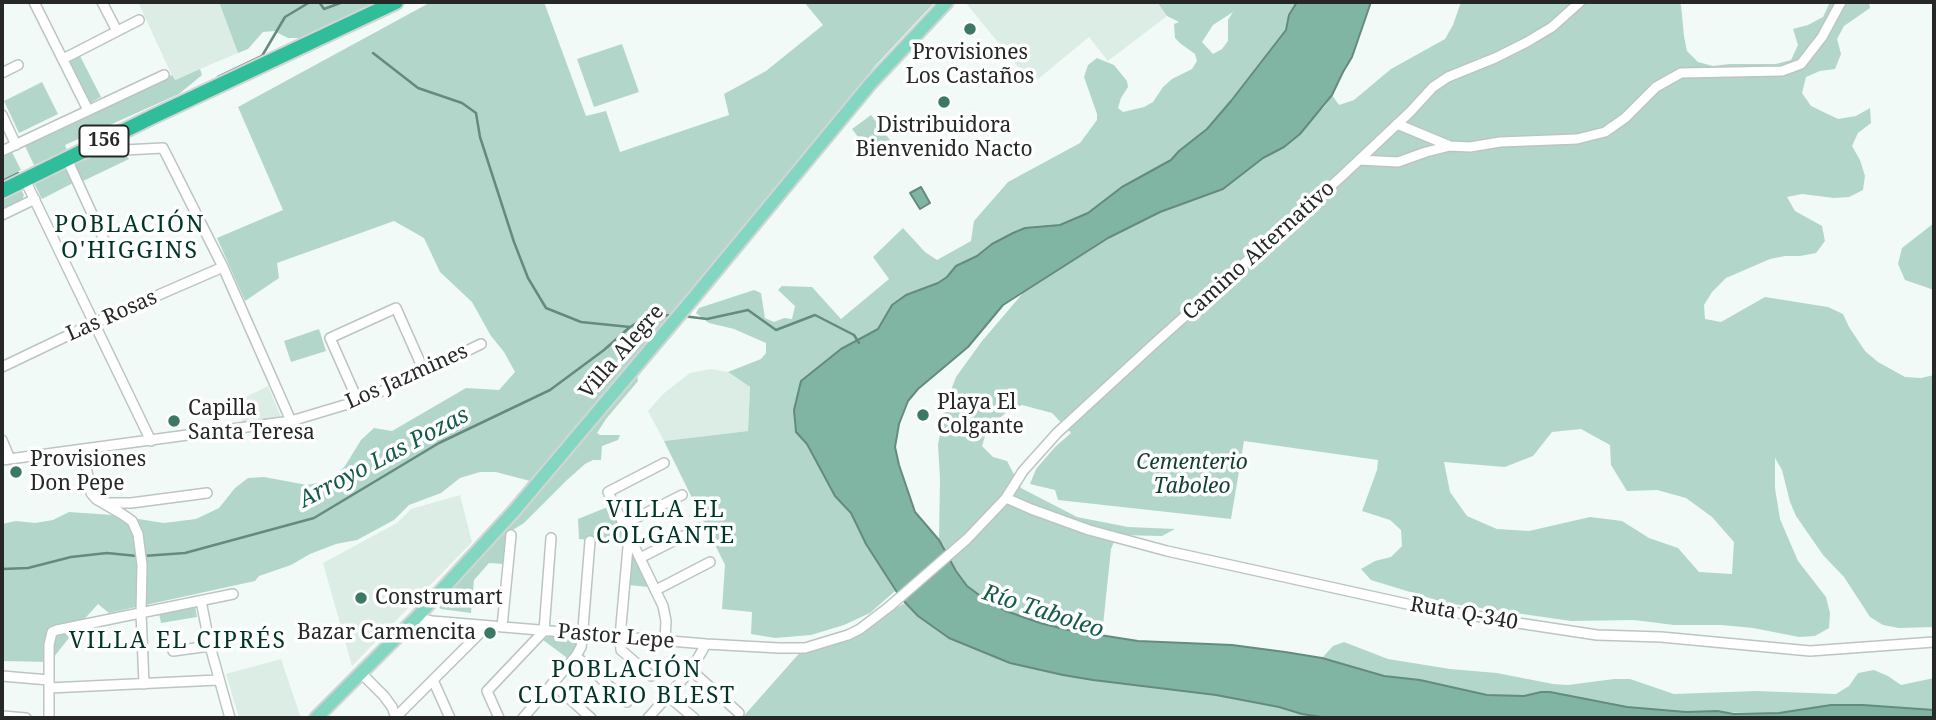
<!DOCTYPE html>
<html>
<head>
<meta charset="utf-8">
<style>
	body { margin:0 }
	#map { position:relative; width:1936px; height:720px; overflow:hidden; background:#f1faf6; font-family:"Noto Serif",serif }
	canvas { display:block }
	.frame { position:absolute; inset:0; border:4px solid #252827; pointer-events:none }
</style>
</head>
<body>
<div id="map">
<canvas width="1936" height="720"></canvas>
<div class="frame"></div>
</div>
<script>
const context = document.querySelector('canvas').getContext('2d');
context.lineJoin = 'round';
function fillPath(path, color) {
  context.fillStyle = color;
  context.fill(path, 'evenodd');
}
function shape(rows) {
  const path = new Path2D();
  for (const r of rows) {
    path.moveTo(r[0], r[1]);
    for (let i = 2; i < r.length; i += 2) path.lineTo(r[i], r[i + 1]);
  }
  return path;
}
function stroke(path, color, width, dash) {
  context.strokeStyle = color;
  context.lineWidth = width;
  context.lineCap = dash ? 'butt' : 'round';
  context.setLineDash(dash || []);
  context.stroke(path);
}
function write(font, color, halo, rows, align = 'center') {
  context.font = font + ' "Noto Serif",serif';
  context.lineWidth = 7;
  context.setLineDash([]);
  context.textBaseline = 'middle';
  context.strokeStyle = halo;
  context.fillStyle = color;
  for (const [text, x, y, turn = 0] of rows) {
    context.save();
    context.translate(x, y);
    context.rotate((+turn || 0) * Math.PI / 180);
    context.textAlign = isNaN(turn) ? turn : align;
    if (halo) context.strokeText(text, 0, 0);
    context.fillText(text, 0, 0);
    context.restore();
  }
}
const built = shape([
	[138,2,219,2,238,53,174,80],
	[965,2,1157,2,1167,16,1108,61,1089,37,1032,84],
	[711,369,728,372,750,387,748,431,664,441,648,411,663,394,690,373],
	[268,386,281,417,243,423,235,402],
	[460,495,472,542,352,666,323,563,397,523,411,509],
	[281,659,301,718,239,718,226,674]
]);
const green = shape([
	[219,2,380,2,305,38,288,38,274,31,263,32,248,49,238,53],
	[431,2,544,2,586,116,606,111,620,152,729,115,724,94,766,71,823,25,804,2,935,2,876,65,700,281,530,481,496,472,480,472,460,478,441,493,409,505,394,520,357,540,336,544,310,554,291,565,259,576,255,581,109,613,98,604,79,625,50,662,2,661,2,524,16,521,35,523,53,520,69,512,113,515,164,523,196,519,219,508,235,488,248,478,264,477,307,485,330,481,345,466,361,440,374,428,392,431,466,388,499,390,515,372,504,352,491,336,472,302,440,272,424,238,394,221,277,263,279,278,245,301,217,238,283,210,238,107],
	[1157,2,1297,2,1289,15,1286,30,1231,101,1207,129,1179,151,1171,160,1122,187,1088,213,1060,225,1025,228,992,244,977,256,957,266,947,277,938,283,892,305,878,329,841,349,801,381,794,410,796,432,807,444,835,496,851,513,866,544,895,591,870,613,844,625,811,635,775,638,751,634,752,612,722,609,725,565,664,441,748,431,750,387,728,372,761,359,766,353,766,343,734,329,709,323,696,313,699,308,754,290,761,293,765,318,774,322,784,318,792,319,795,306,778,290,782,286,812,287,841,319,889,279,873,257,903,228,925,252,937,260,971,241,974,221,1008,182,1080,143,1097,120,1097,114,1084,77,1088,65,1097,58,1114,65,1127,81,1128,87,1121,98,1118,108,1123,112,1144,107,1153,102,1163,87,1172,79,1192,69,1197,61,1195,54,1181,44,1175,38,1174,24,1179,22,1167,16],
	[1233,12,1228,20,1228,41,1222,49,1213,54,1202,42,1213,25],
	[1461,2,1678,2,1681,5,1684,36,1687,51,1698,62,1713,66,1729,64,1776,64,1791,60,1798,45,1793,29,1808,25,1823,17,1830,2,1869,2,1870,8,1844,26,1837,39,1841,54,1835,69,1820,71,1806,77,1802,93,1811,106,1838,119,1856,116,1870,108,1871,123,1858,133,1852,146,1860,160,1865,176,1863,190,1849,197,1834,198,1802,194,1787,197,1795,211,1822,226,1825,241,1816,253,1800,256,1785,256,1770,259,1726,278,1712,292,1704,305,1705,319,1721,322,1765,297,1828,307,1843,314,1849,327,1865,351,1878,362,1905,377,1921,378,1934,375,1934,627,1899,628,1883,625,1870,617,1844,577,1823,555,1796,516,1790,502,1782,470,1775,458,1775,488,1780,519,1798,561,1826,597,1830,613,1829,628,1815,636,1799,637,1753,628,1721,625,1674,625,1634,620,1571,621,1446,603,1371,580,1361,569,1375,561,1391,557,1402,546,1401,530,1390,520,1362,511,1377,470,1378,460,1244,441,1231,519,1058,500,1055,490,1030,484,1036,469,1055,447,1071,433,1052,413,1022,405,1008,411,996,421,986,433,982,446,993,457,1007,461,1021,488,1077,517,1128,527,1175,529,1162,536,1117,535,1111,549,1102,635,1059,628,1006,611,974,592,961,579,939,540,940,478,938,445,945,406,956,377,982,341,1023,293,1108,238,1160,212,1223,189,1263,158,1284,147,1325,106,1332,95,1339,105,1354,100,1391,69,1445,39,1453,25],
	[1581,429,1610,445,1611,465,1627,491,1657,490,1686,498,1712,517,1734,542,1732,574,1699,572,1678,548,1649,538,1622,521,1590,517,1529,531,1497,529,1467,516,1450,492,1444,462,1505,467,1533,456,1552,432],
	[622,44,639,92,594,107,577,59],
	[80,56,101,97,90,103,69,62],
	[200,69,202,75,179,94,65,145,67,150,34,165,25,146,58,131,57,129,172,75,175,80],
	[42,82,58,114,19,133,4,101],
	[871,115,893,144,874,158,852,129],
	[12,152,21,170,2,180,2,158],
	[124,152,129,159,81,182,74,164,98,155],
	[67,166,75,182,42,199,34,183],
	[20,188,24,195,21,202,2,213,2,197],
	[1934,223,1934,290,1905,280,1898,264,1902,248],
	[319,329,326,351,291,362,284,341],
	[637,375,638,381,606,419,597,433,600,435,620,435,618,440,602,446,601,460,593,460,585,464,567,480,524,523,508,533,504,564,489,563,474,580,471,613,441,609,439,607,440,599,503,533,635,376],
	[610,506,627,540,625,543,579,539,578,519],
	[632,552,648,587,629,585],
	[905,603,918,616,949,638,1010,663,1063,675,1093,680,1216,695,1279,707,1302,714,1328,718,742,718,803,649,836,644,850,640,887,613],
	[195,606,197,617,161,623,159,613],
	[550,635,575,638,577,646,570,660,543,640],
	[1344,642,1388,659,1450,669,1497,673,1553,684,1568,685,1614,679,1630,679,1674,694,1756,691,1836,694,1849,686,1858,673,1874,670,1888,676,1901,685,1934,678,1934,710,1863,705,1831,705,1779,713,1686,712,1627,707,1600,703,1574,696,1541,692,1524,696,1487,695,1420,680,1384,676,1322,658,1333,646]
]);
const water = shape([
	[1297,2,1371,2,1352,57,1343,72,1332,95,1300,134,1284,147,1263,158,1223,189,1160,212,1108,238,1003,305,968,347,918,389,908,401,899,424,895,447,899,465,915,512,939,540,956,571,967,586,990,603,1006,611,1040,623,1068,630,1138,641,1232,645,1285,652,1322,658,1384,676,1420,680,1487,695,1524,696,1541,692,1550,692,1627,707,1686,712,1717,711,1734,714,1779,713,1831,705,1863,705,1934,710,1934,718,1328,718,1302,714,1279,707,1216,695,1093,680,1063,675,1010,663,949,638,918,616,900,597,866,544,851,513,835,496,807,444,796,432,794,410,801,381,841,349,878,329,892,305,906,295,938,283,947,277,956,266,977,256,992,244,1013,233,1025,228,1060,225,1088,213,1122,187,1171,160,1179,151,1207,129,1231,101,1286,30,1289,15,1297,2],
	[921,187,930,203,920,209,910,193,921,187]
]);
const stream = shape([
	[319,2,324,9,343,2],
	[373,53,418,88,462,103,476,113,480,137,514,242,528,278,546,308,581,322,630,327],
	[218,77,262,56,285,17,310,2],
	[2,181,18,173],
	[683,316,707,319,748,310,776,330,815,315,854,335,859,343],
	[143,556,185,553,314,518,439,443,550,390,604,350,630,327,646,317,673,315],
	[2,569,28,568,71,557,107,553,137,556]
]);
const minor = shape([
	[34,2,88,110],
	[102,2,117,31],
	[63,59,139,20],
	[2,73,18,65],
	[2,115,16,145],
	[1397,124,1450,146],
	[89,149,105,151,163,148,223,267,291,421],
	[2,151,164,75],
	[67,159,104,240],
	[1359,160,1398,162,1426,152,1450,146,1470,147,1500,142,1577,139,1605,132,1625,118,1656,87,1681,73,1782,71,1801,64,1822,37,1841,2],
	[25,180,151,441],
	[2,215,35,199],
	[2,367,94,323,223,267],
	[358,401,330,338,396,308,424,371],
	[2,440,10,459],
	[83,449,91,493,96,499,122,514,132,521,138,534,142,565,141,613,144,684],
	[2,460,291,421,358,401,399,384,481,344],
	[664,463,608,492,663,606,666,621,665,641],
	[1006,498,1031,509,1089,530,1167,551,1416,606,1518,623,1597,635,1661,637,1810,651,1934,642],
	[104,503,131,503,207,493],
	[624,524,682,495],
	[631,539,628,547,620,637,621,650,651,676],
	[640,558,699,528],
	[656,590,710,562],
	[201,601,210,646,230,718],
	[416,618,432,621,706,644,779,648,805,648,848,635,860,629,890,606,967,539,1006,498,1023,471,1057,433,1156,342,1341,177,1410,112,1433,87,1448,77,1495,58,1527,42,1552,27,1580,2],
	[502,627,511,535],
	[173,651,210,646],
	[576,656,627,702],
	[691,670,739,713],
	[361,673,384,696,392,707,396,718],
	[2,676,49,680],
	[433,680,450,718],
	[553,684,591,718],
	[49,688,218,680],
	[668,696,694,718],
	[2,716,26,718],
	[49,718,49,645,52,632,57,630,233,594],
	[395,718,487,626],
	[499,718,487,691,544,631,551,538],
	[523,718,576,656,581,647,582,641,590,541],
	[648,718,691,670,706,644]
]);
const major = shape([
	[316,718,416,618,514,511,691,301,871,83,947,2]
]);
const highway = shape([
	[2,191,152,117,396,2]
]);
const markers = [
	[970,29,7,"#3a7966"],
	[944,102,7,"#3a7966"],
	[923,415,7,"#3a7966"],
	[174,421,7,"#3a7966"],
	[16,472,7,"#3a7966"],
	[361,598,7,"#3a7966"],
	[490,633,7,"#3a7966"]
];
const shields = [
	[104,141,49]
];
const shieldNames = [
	["156",104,141]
];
const poiNames = [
	["Provisiones",970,53,"center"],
	["Los Castaños",970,77,"center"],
	["Distribuidora",944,126,"center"],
	["Bienvenido Nacto",944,150,"center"],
	["Playa El",937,403],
	["Colgante",937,427],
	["Capilla",188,409],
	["Santa Teresa",188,433],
	["Provisiones",30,460],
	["Don Pepe",30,484],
	["Construmart",375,598],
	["Bazar Carmencita",476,633,"right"]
];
const streetNames = [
	["Camino Alternativo",1259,251,-42],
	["Las Rosas",112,316,-24],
	["Villa Alegre",622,352,-49],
	["Los Jazmines",407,377,-24],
	["Ruta Q-340",1464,614,10],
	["Pastor Lepe",616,637,5]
];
const parkNames = [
	["Cementerio",1192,463],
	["Taboleo",1192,487]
];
const neighbourhoodNames = [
	["POBLACIÓN",130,225],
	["O'HIGGINS",130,251],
	["VILLA EL",666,510],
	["COLGANTE",666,536],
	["VILLA EL CIPRÉS",178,641],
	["POBLACIÓN",627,670],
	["CLOTARIO BLEST",627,696]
];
const waterNames = [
	["Arroyo Las Pozas",384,458,-28],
	["Río Taboleo",1043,612,18]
];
fillPath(built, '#dcede6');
fillPath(green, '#b2d7ca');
fillPath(water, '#80b5a3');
stroke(water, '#658b7e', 2);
stroke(stream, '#658b7e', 2.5);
stroke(minor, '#bcc5c2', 12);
stroke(major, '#d3d4d4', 16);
stroke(highway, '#d3d4d4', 18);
stroke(minor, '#fff', 9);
stroke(major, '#83d7c2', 12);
stroke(highway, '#30bd9a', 14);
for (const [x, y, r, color] of markers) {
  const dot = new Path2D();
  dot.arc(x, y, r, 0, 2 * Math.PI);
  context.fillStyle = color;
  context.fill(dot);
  stroke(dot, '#fff', 2.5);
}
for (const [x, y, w] of shields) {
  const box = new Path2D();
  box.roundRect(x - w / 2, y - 15.5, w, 31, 5);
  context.fillStyle = '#fff';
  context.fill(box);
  stroke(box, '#252827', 2);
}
write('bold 19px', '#252827', null, shieldNames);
write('21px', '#252827', '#fff', poiNames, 'left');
write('21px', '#252827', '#fff', streetNames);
write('italic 21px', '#103f33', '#fff', parkNames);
context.letterSpacing = '2px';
write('23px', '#003629', '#fff', neighbourhoodNames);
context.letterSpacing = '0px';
write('italic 23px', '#155b49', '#fff', waterNames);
</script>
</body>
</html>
